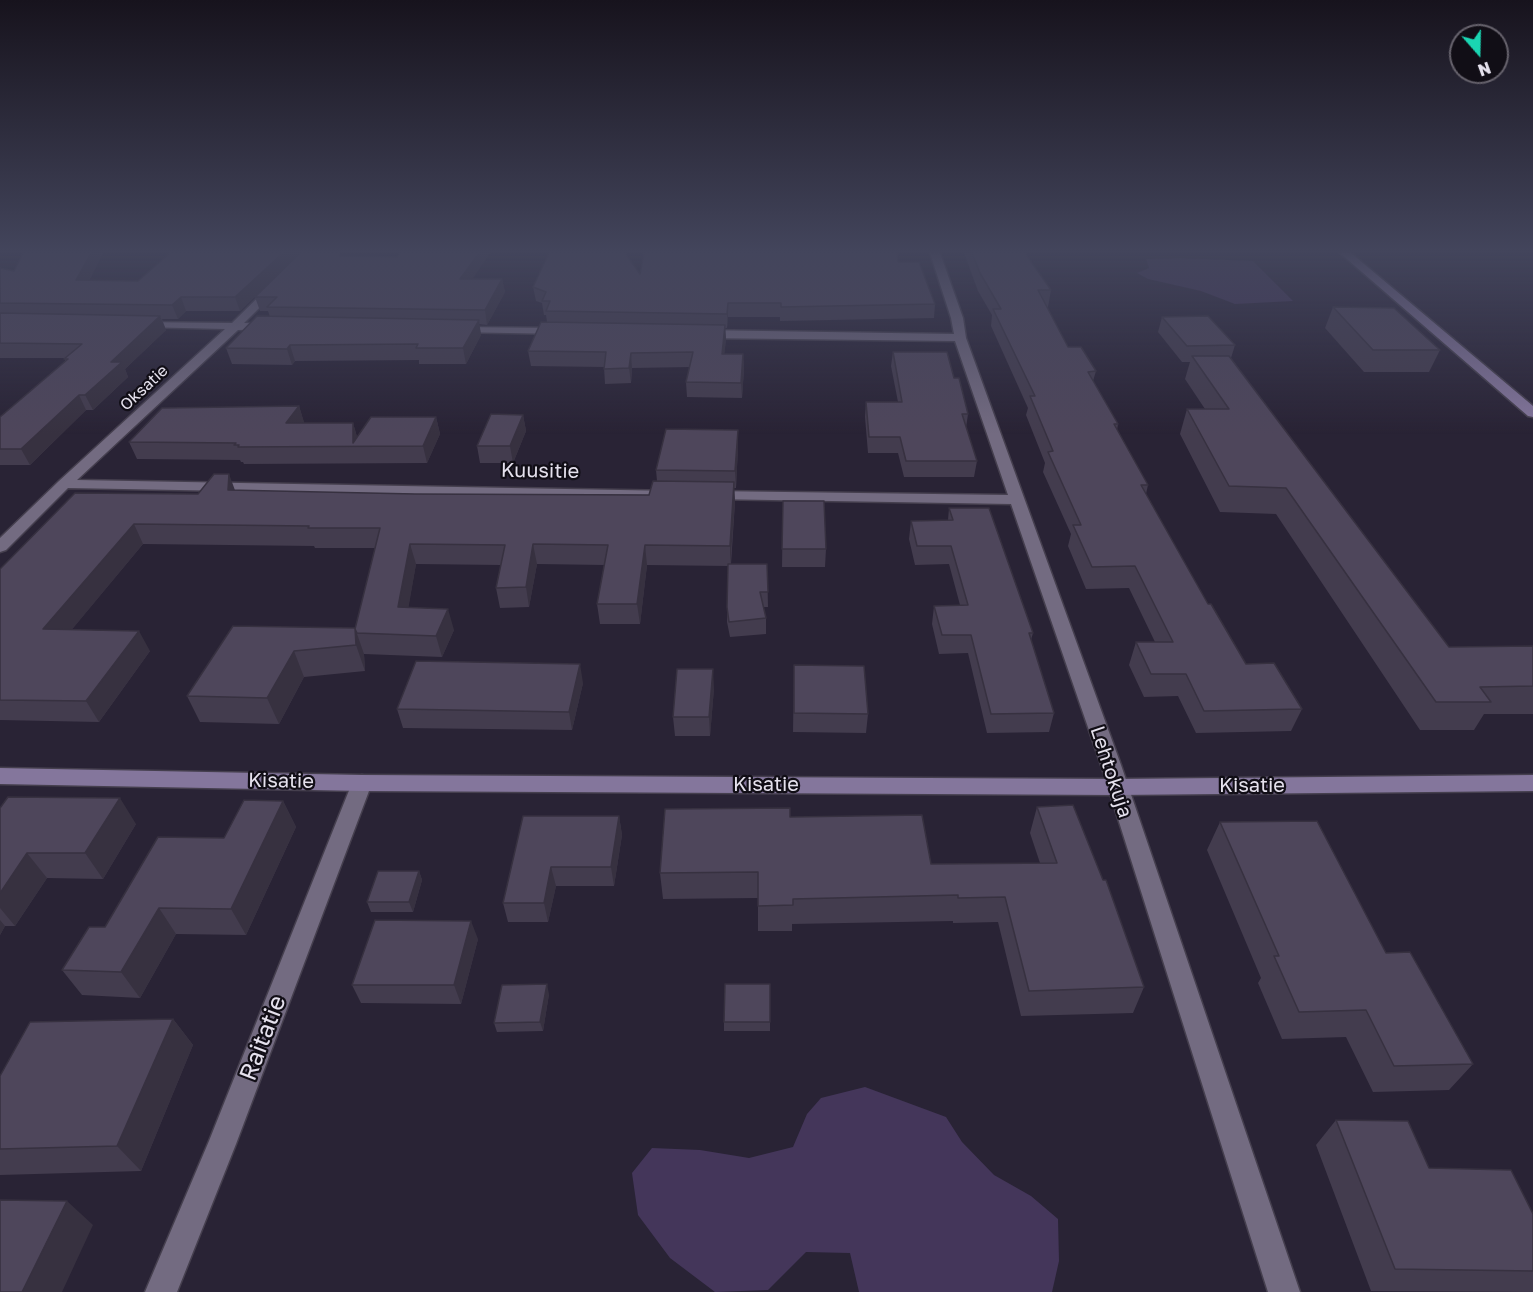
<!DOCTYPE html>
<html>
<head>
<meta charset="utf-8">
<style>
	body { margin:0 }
	#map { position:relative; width:1533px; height:1292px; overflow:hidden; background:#292335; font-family:"Golos Text",sans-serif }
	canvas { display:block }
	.north { position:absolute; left:1449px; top:24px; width:60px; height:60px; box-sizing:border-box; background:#110e16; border:2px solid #66626c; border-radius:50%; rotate:160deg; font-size:16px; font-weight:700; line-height:24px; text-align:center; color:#e5e1ed }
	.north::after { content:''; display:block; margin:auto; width:21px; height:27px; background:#1ad5b2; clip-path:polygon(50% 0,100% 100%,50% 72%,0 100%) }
</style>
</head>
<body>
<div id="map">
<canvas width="1533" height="1292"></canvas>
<div class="north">N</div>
</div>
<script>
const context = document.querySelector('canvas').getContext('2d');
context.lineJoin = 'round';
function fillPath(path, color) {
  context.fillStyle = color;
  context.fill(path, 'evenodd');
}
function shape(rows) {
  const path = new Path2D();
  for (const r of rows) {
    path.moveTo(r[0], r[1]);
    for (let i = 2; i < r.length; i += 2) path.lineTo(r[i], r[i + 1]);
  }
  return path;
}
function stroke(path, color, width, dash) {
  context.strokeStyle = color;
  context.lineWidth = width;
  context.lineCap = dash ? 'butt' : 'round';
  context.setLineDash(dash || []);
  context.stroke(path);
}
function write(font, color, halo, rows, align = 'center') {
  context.font = font + ' "Golos Text",sans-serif';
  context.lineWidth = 4.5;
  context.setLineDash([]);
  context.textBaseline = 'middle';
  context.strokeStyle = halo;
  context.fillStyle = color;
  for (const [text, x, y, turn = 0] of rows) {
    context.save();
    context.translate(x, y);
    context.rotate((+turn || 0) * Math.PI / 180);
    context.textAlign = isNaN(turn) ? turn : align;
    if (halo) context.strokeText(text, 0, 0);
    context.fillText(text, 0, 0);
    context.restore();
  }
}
const green = shape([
	[1180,258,1253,261,1293,301,1235,304,1201,291,1148,279,1137,273,1149,268,1146,259],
	[865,1087,946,1117,962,1142,994,1175,1031,1196,1058,1219,1059,1261,1052,1292,859,1292,850,1253,806,1252,768,1290,715,1292,670,1258,638,1215,632,1173,652,1148,700,1150,749,1158,793,1147,807,1114,821,1098]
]);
const street = shape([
	[303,253,315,253,244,323,271,324,277,327,275,329,238,330,77,480,675,491,682,495,675,499,68,488,6,550,0,552,0,538,59,481,225,329,140,327,136,326,136,322,232,323,303,253],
	[930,253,940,253,963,318,966,338,1121,765,1300,1292,1268,1292,1101,765,1011,504,711,499,704,495,711,491,1008,495,955,341,701,338,695,334,701,330,954,334,951,318,930,253],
	[458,327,562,328,568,331,562,334,454,332,452,330,458,327],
	[362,775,369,777,372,783,236,1144,177,1292,145,1292,209,1141,352,783,355,777,362,775]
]);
const secondary = shape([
	[1340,253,1351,253,1533,406,1533,417,1528,416,1340,253],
	[0,768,362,775,1116,779,1533,775,1533,791,1116,795,362,791,0,784,0,768]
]);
const wall = shape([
	[103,253,89,281,138,281,341,256,397,257,400,253,490,253,472,279,502,279,505,292,487,325,479,324,481,335,466,364,419,364,419,360,295,361,292,365,232,364,226,348,270,317,268,311,260,311,255,297,289,264,240,311,186,311,178,319,162,319,166,330,125,369,128,377,93,410,86,410,30,465,0,465,0,417,65,361,65,358,0,358,0,268,14,271],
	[964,253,1025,253,1051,290,1048,307,1047,307,1068,347,1096,371,1093,381,1118,424,1117,430,1148,485,1146,494,1208,604,1246,664,1302,709,1291,731,1196,733,1178,696,1144,697,1129,665,1136,642,1155,642,1129,588,1086,589,1068,546,1071,534,1043,472,1045,463,1026,415,1028,408,991,326,992,315,978,291],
	[898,262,935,304,934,318,780,321,780,317,728,317,727,328,725,328,726,339,724,354,743,354,744,369,742,398,687,397,686,382,690,367,632,368,631,383,605,384,604,367,531,366,528,351,547,322,546,315,544,315,542,303,536,301,533,287,640,274],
	[1333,307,1440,350,1429,372,1364,372,1325,328],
	[1162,317,1235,345,1231,358,1449,647,1533,646,1533,714,1484,714,1474,730,1420,730,1276,514,1220,512,1180,434,1187,409,1205,409,1185,379,1190,362,1182,362,1158,332],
	[893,352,954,378,968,414,966,428,977,461,974,477,904,477,898,453,868,453,865,417,866,402,898,402,891,366],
	[299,406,304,423,353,423,357,437,436,417,440,434,427,463,244,464,243,462,241,462,240,460,137,459,129,442],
	[523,415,526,431,513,463,480,463,477,446],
	[738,430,738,447,736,488,734,488,735,502,731,564,767,564,768,607,763,607,766,618,766,634,730,637,727,622,728,566,647,565,640,624,600,624,597,604,604,565,537,564,529,607,500,608,496,588,501,565,416,564,408,608,454,630,442,657,364,654,365,671,304,677,279,724,200,722,187,696,233,626,355,629,375,548,315,548,314,546,143,544,72,629,150,651,99,722,0,720,0,569,198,494,235,491,415,494,649,495,657,481,656,470],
	[783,501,826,549,825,567,782,567],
	[949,508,1033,633,1031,640,1054,713,1049,732,987,733,968,653,939,654,932,624,934,606,960,605,949,564,915,565,909,539,911,521,948,520],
	[794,665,868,714,866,733,793,732],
	[583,683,572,730,403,728,397,709],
	[714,688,710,736,675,736,673,717],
	[283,801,296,827,246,935,176,934,140,998,82,995,62,970,105,927,224,838],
	[1037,807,1144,987,1133,1013,1021,1016,998,922,953,923,953,921,792,924,792,931,758,931,758,898,663,899,660,873,790,817,931,864,1040,863,1030,833],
	[0,808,136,824,103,879,47,878,15,926,5,926,0,935],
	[619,816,622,835,614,886,556,886,548,922,508,922,503,903],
	[1220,822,1386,953,1473,1064,1449,1090,1373,1092,1346,1037,1282,1039,1258,983,1261,978,1207,850],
	[419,871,422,880,413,912,371,912,367,902],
	[478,939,461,1004,361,1003,352,985],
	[770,984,770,1031,724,1031,724,1022],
	[549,994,543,1031,497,1032,494,1023],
	[173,1019,193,1045,141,1171,0,1175,0,1076],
	[1336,1120,1429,1168,1533,1214,1533,1292,1371,1291,1316,1145]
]);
const shadedWall = shape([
	[91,253,103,253,82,294,76,280],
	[283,253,300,253,240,311,235,297],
	[479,253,490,253,463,293,460,279],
	[502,279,505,292,487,325,485,310],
	[181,297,186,311,178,319,172,305],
	[728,303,728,317,727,328,727,314],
	[160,316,166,330,125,369,128,377,93,410,85,395,111,362],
	[479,320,481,335,466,364,463,348],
	[725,325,726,339,723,369,722,354],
	[290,345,295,361,292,365,287,349],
	[631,353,632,368,631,383,629,368],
	[743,354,744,369,742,398,741,383],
	[79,395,86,410,30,465,21,449],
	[299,406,304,422,292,440,286,423],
	[523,415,526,431,513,463,510,446],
	[436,417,440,434,427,463,423,446],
	[353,423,358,440,353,443],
	[738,430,738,447,736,488,735,471],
	[229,474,236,493,228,490],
	[734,482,735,502,730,566,730,546],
	[134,524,143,544,55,650,43,629],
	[410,544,416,564,405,628,398,607],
	[533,544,537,564,529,607,526,587],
	[645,545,647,565,640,624,637,604],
	[448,609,454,630,442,657,436,636],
	[355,628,364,654,365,671,356,645],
	[139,631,150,651,99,722,86,701],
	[294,651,304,677,279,724,267,698],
	[580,664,583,683,572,730,569,712],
	[713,669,714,688,710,736,709,717],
	[120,798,136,824,103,879,85,853],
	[283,801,296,827,246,935,231,909],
	[619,816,622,835,614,886,611,867],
	[27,853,47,878,15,926,0,908,0,893],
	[551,867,556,886,548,922,544,903],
	[419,871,422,880,413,912,409,902],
	[159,908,176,934,140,998,121,972],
	[0,920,5,926,0,935],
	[471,921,478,939,461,1004,454,985],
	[547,984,549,994,543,1031,540,1022],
	[173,1019,193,1045,141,1171,117,1146],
	[67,1201,93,1225,62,1292,22,1292]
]);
const building = shape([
	[23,253,91,253,76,280,138,281,170,253,283,253,235,297,181,297,172,305,0,303,0,268,14,271,23,253],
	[300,253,339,253,340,256,397,257,400,253,479,253,460,279,502,279,485,310,267,307,277,297,255,297,300,253],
	[549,253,625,253,640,274,644,253,897,253,898,262,919,262,935,304,781,307,781,303,728,303,727,314,546,311,550,301,542,301,546,292,533,287,549,253],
	[972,253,1025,253,1051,290,1038,290,1068,347,1081,347,1096,371,1088,372,1118,424,1114,424,1148,485,1141,485,1208,604,1211,604,1246,664,1274,663,1302,709,1204,711,1186,674,1151,674,1136,642,1173,642,1135,566,1092,567,1073,525,1081,525,1048,452,1053,451,1030,396,1035,396,993,309,1001,309,980,273,972,253],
	[1333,307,1394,308,1440,350,1373,350,1333,307],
	[0,313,160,316,111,362,122,362,85,395,79,395,21,449,0,449,0,417,68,359,64,359,82,344,0,343,0,313],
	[257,316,479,320,463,348,416,348,418,344,290,345,287,349,226,348,257,316],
	[1208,316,1235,345,1187,346,1162,317,1208,316],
	[541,322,725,325,722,354,743,354,741,383,686,382,693,352,631,353,629,368,604,369,606,352,528,351,541,322],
	[893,352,947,352,954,378,959,378,968,414,962,414,977,461,906,461,900,437,869,437,866,402,902,402,893,352],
	[1192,356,1229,356,1449,647,1533,646,1533,686,1480,687,1491,702,1436,702,1286,488,1229,486,1187,409,1229,409,1192,356],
	[299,406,286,423,353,423,353,443,371,417,436,417,423,446,238,447,239,445,234,445,236,443,129,442,162,408,299,406],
	[491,414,523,415,510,446,477,446,491,414],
	[666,429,738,430,735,471,656,470,666,429],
	[214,474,229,474,228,490,415,494,649,495,653,481,734,482,730,546,645,545,637,604,597,604,608,545,533,544,526,587,496,588,505,545,410,544,398,607,448,609,436,636,357,633,355,629,380,528,308,528,309,526,134,524,43,629,139,631,86,701,0,700,0,569,75,493,198,494,214,474],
	[783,501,824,501,826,549,782,549,783,501],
	[949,508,989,508,1033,633,1029,633,1054,713,991,714,971,635,942,635,934,606,968,605,951,546,917,546,911,521,953,520,949,508],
	[728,564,767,564,768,592,760,592,766,618,729,622,727,607,728,564],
	[233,626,355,628,356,645,294,651,267,698,187,696,233,626],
	[416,661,580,664,569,712,397,709,416,661],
	[794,665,864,666,868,714,794,713,794,665],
	[677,669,713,669,709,717,673,717,677,669],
	[8,797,120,798,85,853,27,853,0,893,0,808,8,797],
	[244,800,283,801,231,909,159,908,121,972,62,970,89,927,105,927,158,837,224,838,244,800],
	[1073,805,1103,880,1106,880,1144,987,1029,991,1005,897,958,898,958,895,793,899,793,905,758,906,758,872,660,873,665,809,790,808,790,817,922,815,931,864,1057,863,1037,807,1073,805],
	[523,816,619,816,611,867,551,867,544,903,503,903,523,816],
	[1317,821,1386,953,1410,952,1473,1064,1394,1066,1366,1010,1299,1012,1274,956,1279,956,1220,822,1317,821],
	[378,871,419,871,409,902,367,902,378,871],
	[375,920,471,921,454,985,352,985,375,920],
	[547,984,540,1022,494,1023,502,985,547,984],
	[725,984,770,984,770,1022,724,1022,725,984],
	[173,1019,117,1146,0,1149,0,1076,30,1022,173,1019],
	[1336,1120,1408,1121,1429,1168,1511,1170,1533,1214,1533,1271,1395,1269,1336,1120],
	[0,1200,67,1201,22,1292,0,1292,0,1200]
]);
const farStreetnames = [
	["Oksatie",144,388,-43]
];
const streetNames = [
	["Kuusitie",540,471,1],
	["Lehtokuja",1111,772,72],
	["Kisatie",281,781,1],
	["Kisatie",766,785],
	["Kisatie",1252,786]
];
const nearStreetnames = [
	["Raitatie",263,1038,-69]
];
fillPath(green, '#44365a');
stroke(street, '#453f4e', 3);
stroke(secondary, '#453f4e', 3);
fillPath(street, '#736b81');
fillPath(secondary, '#84769c');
fillPath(wall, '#433c4e');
fillPath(shadedWall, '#373140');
fillPath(building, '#4e465b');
stroke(building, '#373140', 1.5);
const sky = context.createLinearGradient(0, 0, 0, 434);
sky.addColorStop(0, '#17131d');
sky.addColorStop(0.58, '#43455c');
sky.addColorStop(1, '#43455c00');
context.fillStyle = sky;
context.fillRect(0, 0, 1533, 434);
write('16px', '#e5e1ed', '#110e16', farStreetnames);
write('20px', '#e5e1ed', '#110e16', streetNames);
write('24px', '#e5e1ed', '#110e16', nearStreetnames);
</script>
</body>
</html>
